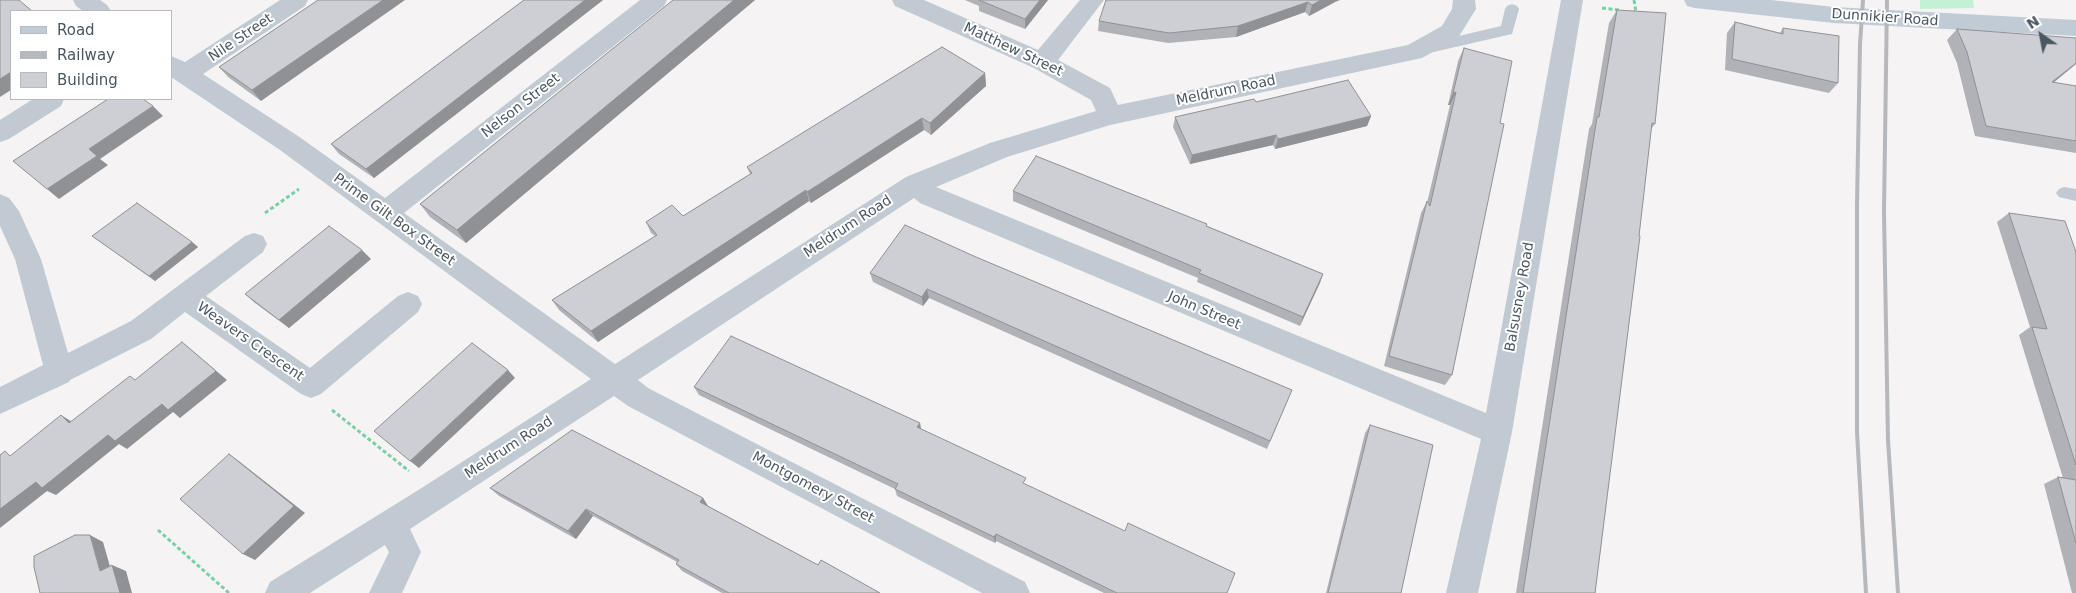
<!DOCTYPE html>
<html>
<head>
<meta charset="utf-8">
<style>
	body { margin:0 }
	#map { position:relative; width:2076px; height:593px; overflow:hidden; background:#f5f3f3; font-family:"DejaVu Sans",sans-serif }
	canvas { display:block }
	.legend { position:absolute; left:10px; top:10px; width:162px; height:90px; box-sizing:border-box; background:#fff; border:1px solid #b7bbc0; margin:0; padding:6px 9px; list-style:none; font-size:15px; color:#4a5661 }
	.legend li { display:flex; align-items:center; gap:10px; height:25px }
	.legend b { width:25px; border:1px solid #b7bbc0 }
	.north { position:absolute; left:2016px; top:10px; width:50px; height:50px; -webkit-text-stroke:4px #fff; paint-order:stroke; rotate:327deg; font-size:14px; font-weight:700; line-height:20px; text-align:center; color:#4a5661 }
	.north::after { content:''; display:block; margin:auto; width:18px; height:22px; background:#4a5661; clip-path:polygon(50% 0,100% 100%,50% 72%,0 100%) }
</style>
</head>
<body>
<div id="map">
<canvas width="2076" height="593"></canvas>
<ul class="legend">
<li><b style="height:6px;background:#c1cbd6"></b>Road</li>
<li><b style="height:6px;background:#b5b8bd"></b>Railway</li>
<li><b style="height:14px;background:#cdcfd5"></b>Building</li>
</ul>
<div class="north">N</div>
</div>
<script>
const context = document.querySelector('canvas').getContext('2d');
context.lineJoin = 'round';
function fillPath(path, color) {
  context.fillStyle = color;
  context.fill(path, 'evenodd');
}
function shape(rows) {
  const path = new Path2D();
  for (const r of rows) {
    path.moveTo(r[0], r[1]);
    for (let i = 2; i < r.length; i += 2) path.lineTo(r[i], r[i + 1]);
  }
  return path;
}
function stroke(path, color, width, dash) {
  context.strokeStyle = color;
  context.lineWidth = width;
  context.lineCap = dash ? 'butt' : 'round';
  context.setLineDash(dash || []);
  context.stroke(path);
}
function write(font, color, halo, rows, align = 'center') {
  context.font = font + ' "DejaVu Sans",sans-serif';
  context.lineWidth = 4;
  context.setLineDash([]);
  context.textBaseline = 'middle';
  context.strokeStyle = halo;
  context.fillStyle = color;
  for (const [text, x, y, turn = 0] of rows) {
    context.save();
    context.translate(x, y);
    context.rotate((+turn || 0) * Math.PI / 180);
    context.textAlign = isNaN(turn) ? turn : align;
    if (halo) context.strokeText(text, 0, 0);
    context.fillText(text, 0, 0);
    context.restore();
  }
}
const green = shape([
	[1920,0,1973,0,1974,8,1920,9]
]);
const path = shape([
	[1634,0,1636,12,1634,12],
	[1602,8,1620,10],
	[265,213,299,189],
	[332,410,409,471],
	[158,530,229,593]
]);
const lane = shape([
	[1512,4,1517,6,1519,9,1512,34,1425,54,1420,53,1418,49,1420,45,1425,44,1501,26,1505,9,1507,6,1512,4],
	[2064,187,2076,189,2076,201,2059,197,2056,193,2059,189,2064,187]
]);
const street = shape([
	[73,0,100,0,107,5,111,11,83,11,76,6,73,0],
	[280,0,308,0,305,6,203,74,298,136,385,198,640,0,667,0,664,6,404,213,615,364,906,177,990,143,1096,111,1091,100,1034,68,895,6,892,0,924,0,1038,50,1080,0,1104,0,1058,60,1110,88,1118,105,1408,45,1442,26,1452,9,1453,0,1475,0,1476,9,1458,38,1422,58,1110,125,1007,157,936,187,1486,413,1561,0,1583,0,1512,432,1478,593,1446,593,1481,439,920,203,914,198,638,380,648,388,1025,582,1030,593,982,593,628,406,614,396,410,529,421,552,402,593,369,593,389,552,385,545,310,593,265,593,270,582,420,489,591,379,280,150,171,77,171,56,185,62,280,0],
	[33,99,64,99,61,106,9,139,0,142,0,120,33,99],
	[0,194,9,198,19,211,41,259,68,353,131,321,245,236,254,233,263,236,267,244,263,252,206,296,310,368,398,296,408,292,418,296,422,304,418,312,321,394,311,398,301,394,185,312,151,339,70,380,69,382,0,414,0,387,43,365,15,259,0,226,0,194]
]);
const secondary = shape([
	[1684,0,1771,0,1834,7,2076,20,2076,36,1834,23,1695,8,1687,6,1684,0]
]);
const rail = shape([
	[1863,0,1860,44,1857,204,1857,432,1866,593],
	[1887,0,1884,212,1888,440,1898,593]
]);
const wall = shape([
	[318,0,261,101,228,77,219,67],
	[524,0,603,0,374,178,339,154,331,144],
	[673,0,755,0,466,243,430,217,420,204],
	[965,0,1048,0,1025,29,979,11,979,6],
	[1106,0,1335,2,1309,16,1305,12,1236,37,1168,43,1098,31,1099,21],
	[1617,10,1655,124,1651,129,1595,593,1516,593,1589,129,1592,124,1609,23],
	[1735,22,1780,33,1783,28,1838,83,1829,93,1725,70,1727,33],
	[1957,29,2053,83,2076,86,2076,153,1975,136,1957,63,1947,40],
	[1464,48,1500,123,1452,375,1445,385,1384,366,1421,213,1427,201,1427,203,1450,105,1448,105,1458,61],
	[985,73,986,86,931,135,924,130,811,203,809,201,598,342,559,310,552,300,655,236,651,233,646,222,683,216,750,174,747,167],
	[1256,102,1371,116,1367,126,1275,149,1273,145,1190,164,1173,127,1175,117],
	[1013,191,1207,226,1323,274,1300,326,1197,282,1198,278,1013,201],
	[2009,213,2076,252,2076,593,2072,593,2044,484,2058,477,2063,478,2019,335,2030,327,1997,222],
	[92,236,192,242,198,247,155,281],
	[371,259,289,328,255,303,245,294],
	[870,273,1292,390,1267,449,929,298,923,306,873,282],
	[694,387,920,423,921,429,1026,485,1227,593,1104,593,996,541,995,543,897,496,895,489,699,395],
	[1370,425,1401,593,1326,593,1365,433],
	[490,488,703,498,708,506,818,565,880,593,722,593,682,571,676,564,677,562,593,516,576,539,499,496]
]);
const shadedWall = shape([
	[383,0,405,0,261,101,252,90],
	[585,0,603,0,374,178,366,169],
	[734,0,755,0,466,243,457,230],
	[1040,0,1048,0,1025,29,1025,19],
	[1321,0,1340,0,1335,2,1309,16,1312,5],
	[1308,2,1305,12,1236,37,1238,26],
	[2076,63,2076,64,2041,93,2052,82],
	[11,72,11,90,0,97,0,79],
	[985,73,986,86,931,135,930,123],
	[1456,92,1450,105,1448,105,1453,93],
	[153,106,163,116,100,159,108,165,59,199,47,189,89,149],
	[1371,116,1367,126,1275,149,1278,139],
	[922,118,924,130,811,203,807,192],
	[1276,135,1273,145,1190,164,1192,155],
	[806,190,809,201,598,342,591,331],
	[192,242,198,247,155,281,149,276],
	[362,250,371,259,289,328,279,320],
	[1323,274,1320,283,1300,326,1303,317],
	[927,289,929,298,923,306,922,297],
	[182,342,227,380,180,418,173,412,127,449,119,444,56,495,47,491,0,528,0,509],
	[508,370,515,378,419,468,410,461],
	[61,415,74,423,69,423],
	[920,423,921,430,917,427],
	[229,454,240,462,305,513,255,560,243,554],
	[703,498,708,506,705,510,700,502],
	[586,509,593,516,576,539,568,531],
	[996,534,996,541,995,543,994,537],
	[90,535,103,542,113,577,100,571],
	[112,565,126,571,132,593,120,593]
]);
const building = shape([
	[0,0,19,0,32,11,11,11,11,72,0,79,0,0],
	[318,0,383,0,252,90,219,67,318,0],
	[524,0,585,0,366,169,331,144,524,0],
	[673,0,734,0,457,230,420,204,673,0],
	[979,0,1040,0,1025,19,979,0],
	[1106,0,1321,0,1312,5,1308,2,1238,26,1169,33,1099,21,1106,0],
	[1617,10,1666,13,1655,124,1652,123,1639,236,1640,236,1595,593,1523,593,1597,117,1599,117,1617,10],
	[1735,22,1783,34,1783,28,1839,36,1838,83,1732,59,1735,22],
	[1957,29,2076,38,2076,63,2052,82,2076,86,2076,141,1986,126,1967,52,1957,29],
	[942,47,985,73,930,123,922,118,807,192,806,190,591,331,552,300,657,235,646,222,672,205,683,216,752,173,747,167,942,47],
	[1464,48,1512,61,1500,123,1504,124,1452,375,1389,356,1427,201,1430,206,1456,92,1453,93,1464,48],
	[1348,80,1371,116,1278,139,1276,135,1192,155,1175,117,1254,99,1256,102,1348,80],
	[108,99,143,99,153,106,89,149,97,156,47,189,13,161,108,99],
	[1036,156,1207,224,1206,226,1323,274,1303,317,1199,273,1201,270,1013,191,1036,156],
	[137,203,192,242,149,276,92,236,137,203],
	[2009,213,2065,221,2076,252,2076,465,2032,327,2047,329,2009,213],
	[905,225,976,257,1292,390,1270,441,927,289,922,297,870,273,905,225],
	[329,226,362,250,279,320,245,294,329,226],
	[731,336,920,423,917,427,1026,478,1023,483,1125,531,1128,523,1235,573,1227,593,1117,593,996,534,994,537,895,489,898,484,694,387,731,336],
	[182,342,216,371,168,410,162,404,115,441,108,435,42,488,36,482,0,509,0,455,5,451,10,456,61,415,69,423,130,376,135,380,182,342],
	[472,343,508,370,410,461,374,431,472,343],
	[1370,425,1433,445,1401,593,1328,593,1370,425],
	[572,430,703,498,700,502,818,565,821,560,880,593,729,593,676,564,679,560,586,509,568,531,490,488,572,430],
	[229,454,294,506,243,554,180,499,229,454],
	[2058,477,2076,480,2076,543,2058,477],
	[75,535,90,535,100,571,112,565,120,593,40,593,34,567,34,556,75,535]
]);
const streetNames = [
	["Dunnikier Road",1885,18,4],
	["Nile Street",241,38,-34],
	["Matthew Street",1013,50,25],
	["Meldrum Road",1226,91,-12],
	["Nelson Street",521,106,-38],
	["Prime Gilt Box Street",394,220,36],
	["Meldrum Road",848,227,-33],
	["Balsusney Road",1520,297,-80],
	["John Street",1204,311,23],
	["Weavers Crescent",250,342,35],
	["Meldrum Road",509,448,-33],
	["Montgomery Street",813,488,28]
];
fillPath(green, '#c3f1d5');
stroke(path, '#7ad0a6', 3, [4, 2.5]);
fillPath(lane, '#c1cad2');
fillPath(street, '#c1cad2');
fillPath(secondary, '#c1cbd6');
stroke(rail, '#b5b8bd', 4);
fillPath(wall, '#b0b2b7');
fillPath(shadedWall, '#909195');
fillPath(building, '#cdcfd5');
stroke(building, '#909195', 1);
write('14px', '#4a5661', '#fff', streetNames);
</script>
</body>
</html>
